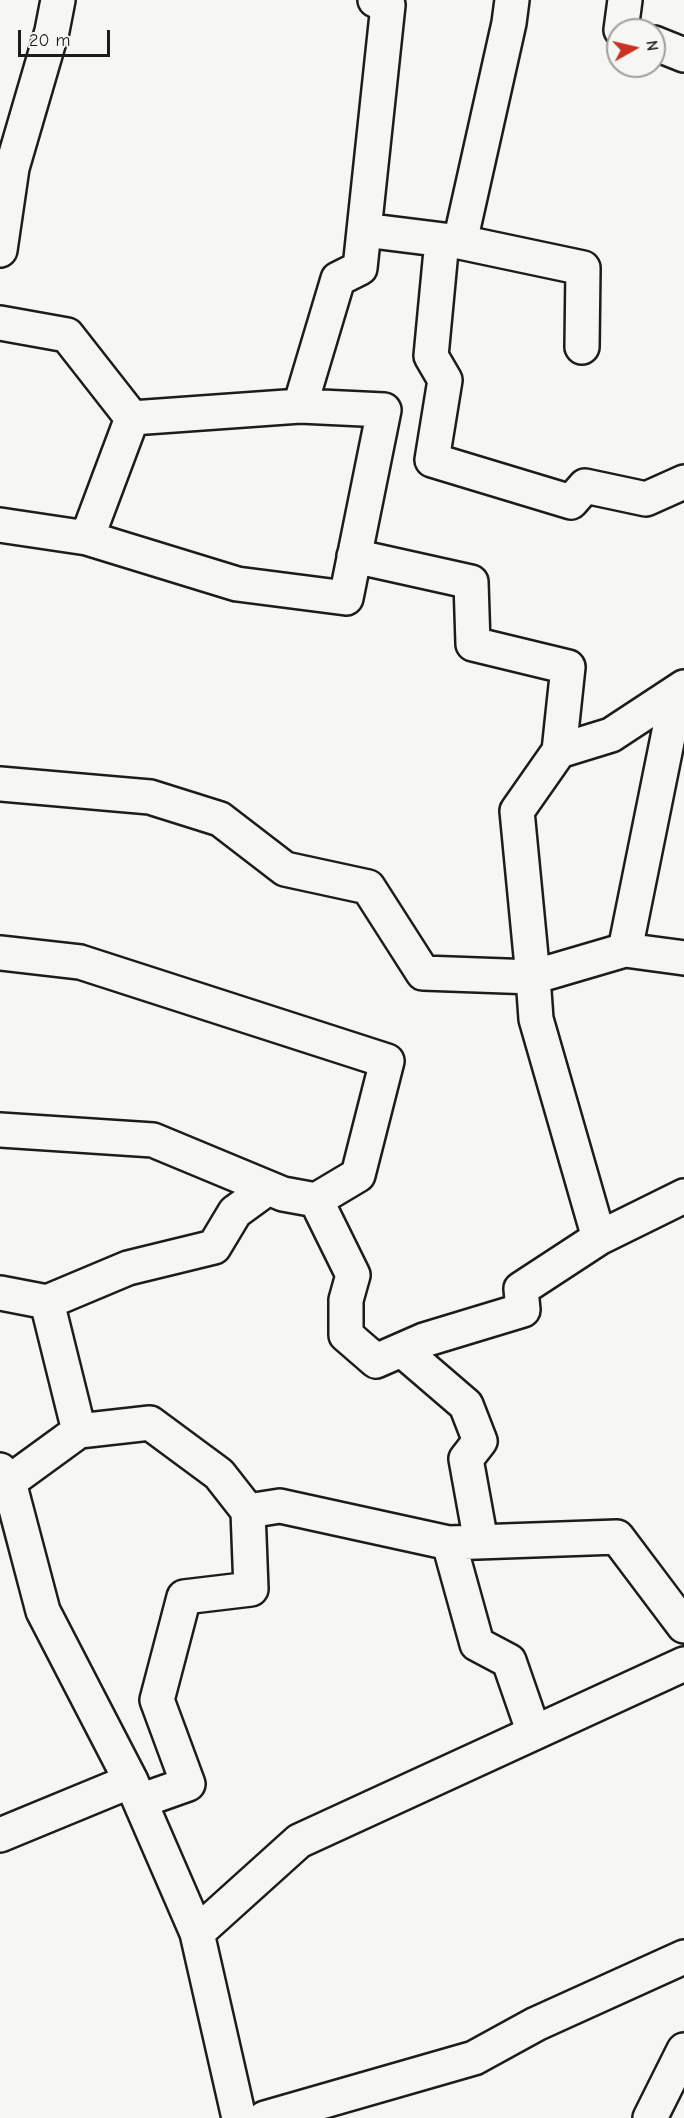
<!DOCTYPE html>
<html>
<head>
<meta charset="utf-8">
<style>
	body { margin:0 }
	#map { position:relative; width:684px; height:2118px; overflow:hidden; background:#f6f6f2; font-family:"Comic Neue",sans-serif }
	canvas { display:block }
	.north { position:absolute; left:606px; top:18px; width:60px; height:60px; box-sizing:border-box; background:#f6f6f2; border:2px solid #9f9f9c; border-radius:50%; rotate:82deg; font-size:16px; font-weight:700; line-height:24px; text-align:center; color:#1c1c1c }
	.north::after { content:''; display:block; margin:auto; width:21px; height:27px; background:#c8321e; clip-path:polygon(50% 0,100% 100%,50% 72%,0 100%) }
	.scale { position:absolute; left:18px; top:30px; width:92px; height:27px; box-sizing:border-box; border:3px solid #1c1c1c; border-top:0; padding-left:8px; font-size:18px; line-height:21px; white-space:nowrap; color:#1c1c1c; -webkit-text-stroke:4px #f6f6f2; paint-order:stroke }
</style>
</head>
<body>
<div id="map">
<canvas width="684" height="2118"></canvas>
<div class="north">N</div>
<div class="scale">20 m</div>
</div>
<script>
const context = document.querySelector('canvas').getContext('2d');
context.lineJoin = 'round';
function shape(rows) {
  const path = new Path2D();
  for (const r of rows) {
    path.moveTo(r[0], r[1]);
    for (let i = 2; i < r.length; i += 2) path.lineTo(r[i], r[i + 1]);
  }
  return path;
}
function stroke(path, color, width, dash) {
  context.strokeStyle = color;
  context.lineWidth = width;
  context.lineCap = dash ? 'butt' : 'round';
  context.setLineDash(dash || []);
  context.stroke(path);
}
const minor = shape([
	[621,30,625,0],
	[654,43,684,55],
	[364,230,460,242,509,23,512,0],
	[442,240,431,356,445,380,432,460,571,502,585,486,646,499,684,482],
	[460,242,583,268,582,347],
	[0,250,12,168,52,31,58,0],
	[0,323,67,335,132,418],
	[300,406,338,279,360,268,388,5,375,0],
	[0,525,87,538,237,584,346,598,384,410,300,406,132,418,87,538],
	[354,556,471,582,473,644,568,667,559,751],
	[684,687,611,735,559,751,517,811,533,977,625,950,684,958],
	[0,784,150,797,220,819,285,869,368,887,423,973,533,977,536,1019,599,1238,521,1289,523,1310,424,1340,376,1361,346,1335,346,1300,353,1275,316,1200],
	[625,950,674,707,684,688],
	[0,953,80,962,387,1061,358,1175,316,1200,283,1194,153,1140,0,1130],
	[599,1238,684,1196],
	[0,1293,47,1302,79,1431],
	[47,1302,128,1268,214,1247,235,1212,268,1188],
	[402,1350,466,1405,480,1441,466,1459,481,1542],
	[0,1470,9,1482,43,1611,131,1781,197,1933,239,2118],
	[9,1482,79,1431,150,1423,219,1474,248,1511,280,1506,449,1543,617,1537,684,1626],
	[449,1543,477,1644,509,1661,534,1733],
	[140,1801,188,1784,157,1700,184,1597,251,1589,248,1511],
	[0,1835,131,1781],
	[197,1933,299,1841,684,1664],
	[265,2118,474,2058,536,2024,684,1957],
	[650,2118,684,2050]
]);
stroke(minor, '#1c1c1c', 38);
stroke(minor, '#f6f6f2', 33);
</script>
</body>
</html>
